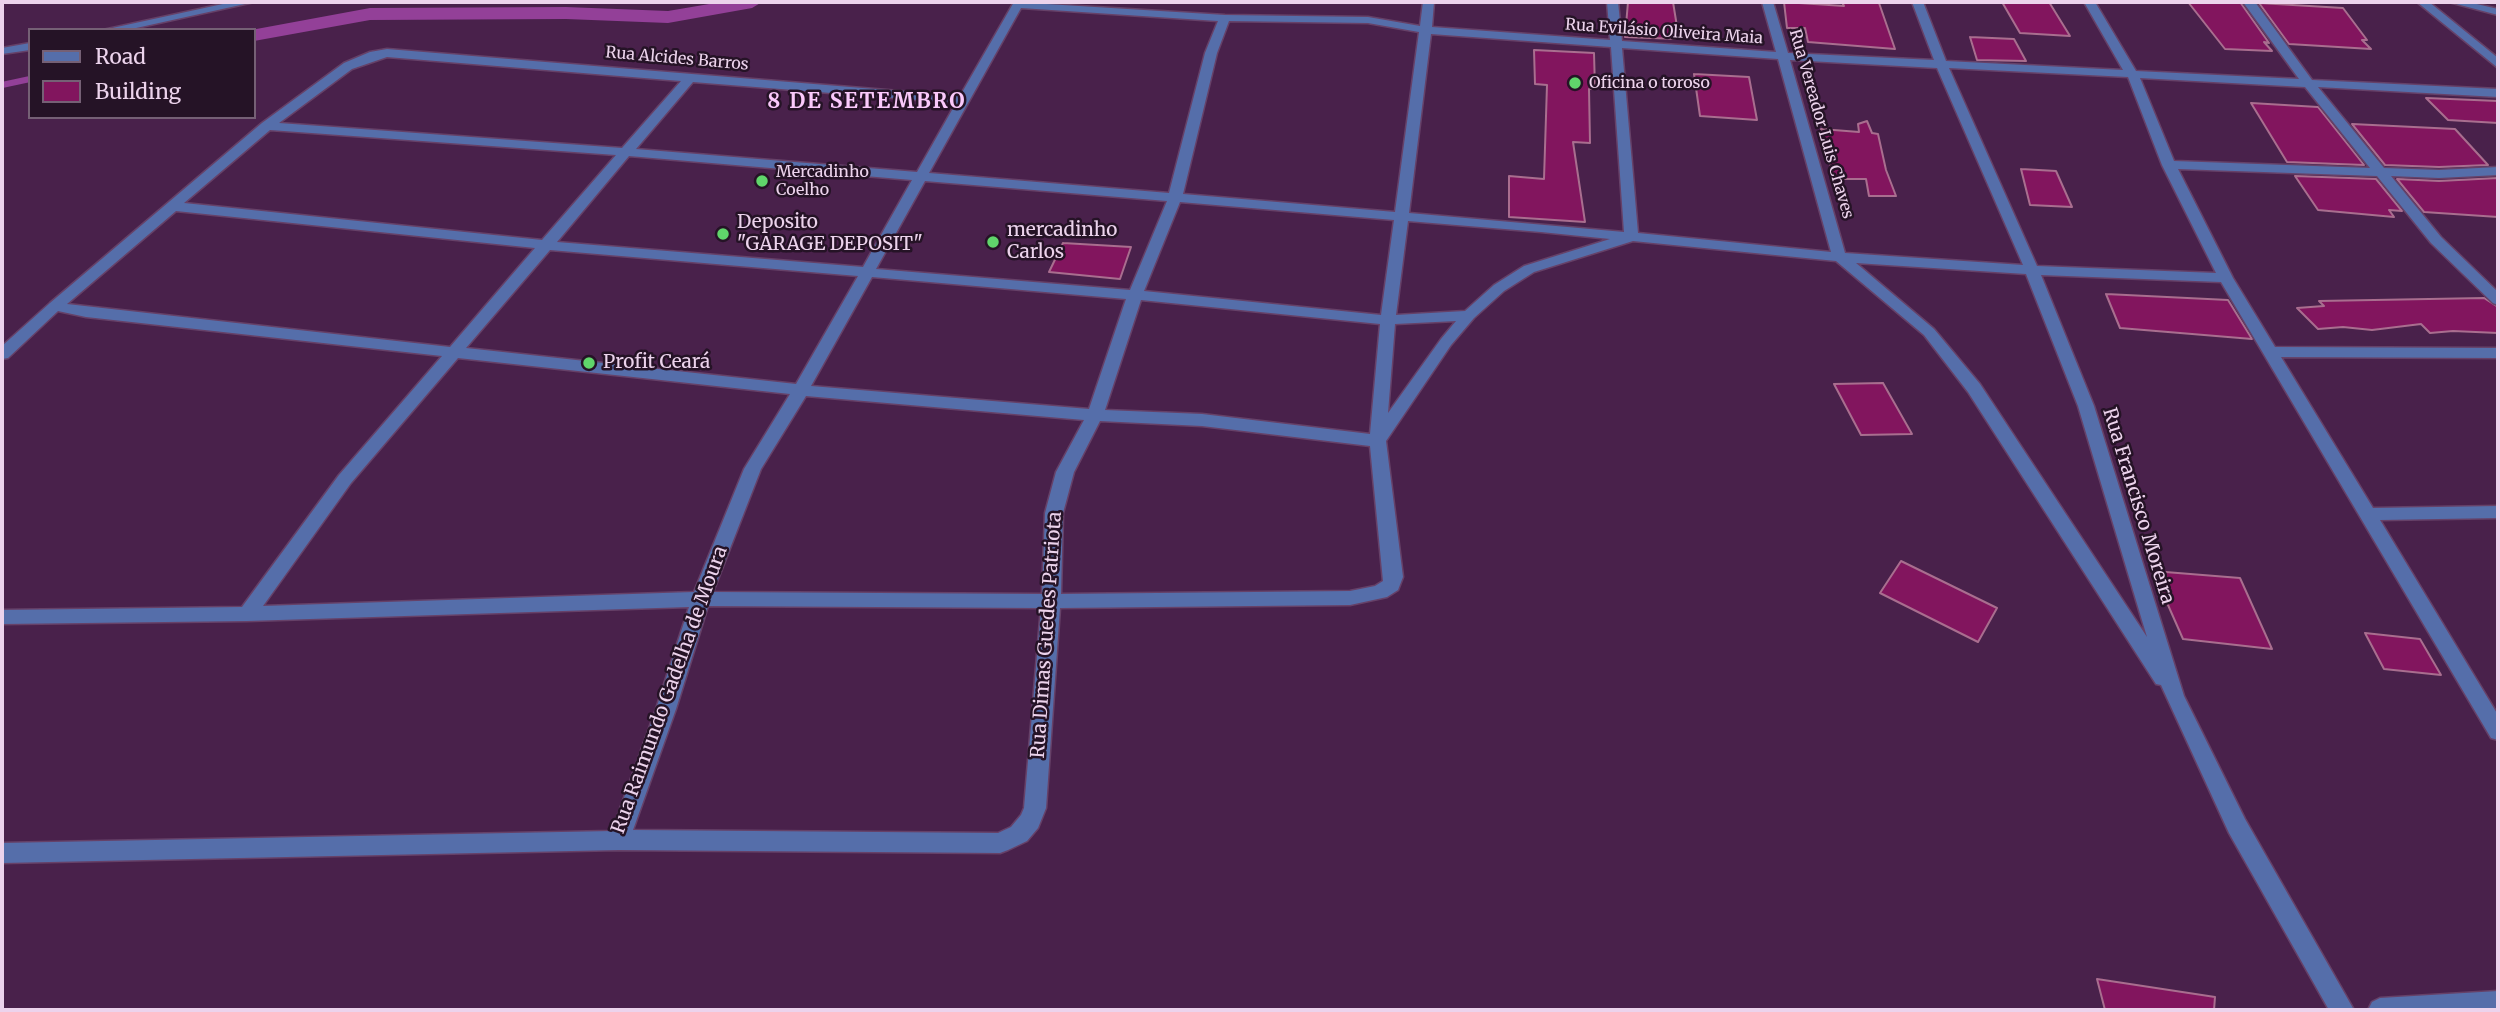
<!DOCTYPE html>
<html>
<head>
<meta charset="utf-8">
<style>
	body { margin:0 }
	#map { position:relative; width:2500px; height:1012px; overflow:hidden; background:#49214b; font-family:Merriweather,serif }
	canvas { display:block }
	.frame { position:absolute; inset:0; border:4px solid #ecd3ec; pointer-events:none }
	.legend { position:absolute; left:28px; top:28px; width:228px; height:91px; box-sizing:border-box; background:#251326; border:2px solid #756075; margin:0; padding:9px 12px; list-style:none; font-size:21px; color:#ecd3ec }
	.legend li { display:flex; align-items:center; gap:14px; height:35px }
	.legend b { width:35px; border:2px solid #756075 }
</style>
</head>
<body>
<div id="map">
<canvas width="2500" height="1012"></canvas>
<div class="frame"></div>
<ul class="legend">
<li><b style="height:9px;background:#556eaa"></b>Road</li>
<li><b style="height:19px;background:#82155e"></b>Building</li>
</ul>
</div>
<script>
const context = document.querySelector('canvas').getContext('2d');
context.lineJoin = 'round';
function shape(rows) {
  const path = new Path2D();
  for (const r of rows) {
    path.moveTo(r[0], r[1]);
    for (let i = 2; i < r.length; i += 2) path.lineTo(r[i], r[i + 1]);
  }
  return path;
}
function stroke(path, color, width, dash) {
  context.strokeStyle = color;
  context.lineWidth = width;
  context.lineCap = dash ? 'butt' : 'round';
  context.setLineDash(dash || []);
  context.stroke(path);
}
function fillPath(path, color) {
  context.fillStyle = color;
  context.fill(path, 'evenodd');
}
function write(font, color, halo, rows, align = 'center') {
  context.font = font + ' Merriweather,serif';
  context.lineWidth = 5;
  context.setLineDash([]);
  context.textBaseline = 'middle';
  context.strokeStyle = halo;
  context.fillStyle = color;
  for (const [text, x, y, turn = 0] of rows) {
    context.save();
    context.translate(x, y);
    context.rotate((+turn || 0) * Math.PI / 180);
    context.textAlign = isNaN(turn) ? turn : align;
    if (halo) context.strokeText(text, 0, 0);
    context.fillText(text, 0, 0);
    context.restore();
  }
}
const stream = shape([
	[2,85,30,79]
]);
const canal = shape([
	[721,2,762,2,752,8,668,23,566,19,370,20,254,41,254,30,251,30,370,8,566,7,668,11,721,2]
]);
const building = shape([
	[1628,2,1673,2,1679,39,1625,37,1628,2],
	[1784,2,1844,6,1842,2,1879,3,1895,49,1808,42,1805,28,1787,28,1784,2],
	[2002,2,2049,2,2070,36,2020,33,2002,2],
	[2188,2,2240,2,2269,43,2264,42,2272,51,2225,49,2188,2],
	[2259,3,2343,8,2367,40,2362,40,2371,49,2289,44,2259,3],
	[1970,37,2014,39,2026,61,1977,60,1970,37],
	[1534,50,1594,53,1595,89,1589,89,1590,143,1573,142,1585,222,1509,217,1509,176,1544,179,1547,85,1535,84,1534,50],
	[1694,74,1749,77,1757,120,1700,116,1694,74],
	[2426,98,2498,101,2498,123,2448,120,2426,98],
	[2251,103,2318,107,2364,165,2287,162,2251,103],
	[1867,121,1872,133,1878,134,1886,170,1896,196,1869,196,1866,179,1834,179,1821,129,1859,132,1858,124,1867,121],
	[2352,124,2455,129,2488,165,2439,167,2385,165,2352,124],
	[2021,169,2056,171,2072,207,2030,205,2021,169],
	[2295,176,2376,179,2402,211,2389,210,2394,217,2318,210,2295,176],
	[2498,178,2498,217,2424,212,2397,179,2439,181,2498,178],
	[1063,243,1131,247,1120,279,1049,272,1063,243],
	[2106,294,2228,300,2252,339,2120,328,2106,294],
	[2484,298,2498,307,2498,333,2453,331,2430,333,2421,324,2372,330,2343,327,2318,329,2297,308,2324,306,2319,301,2484,298],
	[1883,383,1912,434,1861,435,1834,384,1883,383],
	[1901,561,1997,608,1978,642,1880,593,1901,561],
	[2153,571,2240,578,2272,649,2183,639,2153,571],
	[2365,633,2420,639,2441,675,2384,669,2365,633],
	[2097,979,2215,997,2214,1010,2105,1010,2097,979]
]);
const minor = shape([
	[232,2,254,2,127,30,103,30,232,2],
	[1014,2,1225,15,1368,17,1420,26,1423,2,1434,2,1432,27,1610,40,1607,2,1618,2,1622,41,1776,52,1762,2,1773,2,1788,53,1934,60,1912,2,1923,2,1946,61,2123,70,2084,2,2095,2,2136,71,2299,79,2243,2,2255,2,2312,80,2498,89,2498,97,2318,87,2384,168,2439,170,2498,167,2498,175,2439,178,2391,176,2441,237,2498,292,2498,305,2493,303,2431,243,2377,176,2178,169,2233,278,2275,347,2498,348,2498,358,2281,357,2373,508,2498,506,2498,518,2380,520,2498,715,2498,740,2491,738,2221,282,2041,275,2094,406,2184,696,2245,819,2354,1010,2329,1010,2229,833,2161,685,2156,684,1968,392,1924,335,1836,261,1633,241,1534,272,1504,291,1474,318,1451,345,1386,441,1403,577,1398,590,1387,597,1350,605,1060,608,1046,808,1038,828,1027,841,1008,850,1000,853,619,850,2,863,2,843,612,831,656,709,689,607,247,621,2,624,2,610,242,607,339,475,442,356,86,317,58,311,8,358,2,359,2,346,50,303,262,123,344,63,370,52,387,49,960,96,1014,2],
	[1021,8,1218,21,1205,53,1169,193,929,173,1021,8],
	[1229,21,1368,23,1419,32,1395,212,1183,194,1217,53,1229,21],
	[1431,34,1611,47,1624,232,1409,213,1431,34],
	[1622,48,1778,59,1831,252,1638,233,1622,48],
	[387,57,681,81,622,148,279,123,352,69,387,57],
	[1790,60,1937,68,2023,265,1845,253,1790,60],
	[1949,68,2128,77,2162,165,2216,273,2037,266,1949,68],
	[2140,78,2305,87,2370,168,2174,161,2140,78],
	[693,82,956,103,917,172,636,149,693,82],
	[270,130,616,155,542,240,184,203,270,130],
	[629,156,912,180,863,267,557,242,629,156],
	[925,181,1167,201,1130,290,876,269,925,181],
	[1180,202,1394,220,1381,315,1144,291,1180,202],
	[176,211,535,248,450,347,67,304,176,211],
	[1408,221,1541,232,1610,239,1524,266,1494,285,1465,311,1396,315,1408,221],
	[550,250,858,276,796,384,466,348,550,250],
	[1856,263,2026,274,2078,406,2147,637,1980,384,1934,329,1856,263],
	[872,277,1126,299,1089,409,811,386,872,277],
	[1141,300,1380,324,1370,434,1202,414,1105,410,1141,300],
	[1456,321,1441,339,1388,413,1395,324,1456,321],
	[458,358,790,394,744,469,694,592,263,606,351,483,458,358],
	[806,396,1084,420,1056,472,1045,513,1042,594,713,592,761,469,806,396],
	[1100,421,1202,426,1370,446,1383,581,1375,586,1350,591,1061,594,1063,513,1074,472,1100,421],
	[708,606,1041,608,1024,808,1021,815,1011,827,998,833,633,830,676,709,708,606],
	[2417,2,2429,2,2498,58,2498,68,2417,2],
	[2449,2,2468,2,2498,9,2498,15,2449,2],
	[30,43,30,50,2,54,2,48,30,43],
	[2498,991,2498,1010,2368,1010,2372,1002,2380,998,2498,991]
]);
const markers = [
	[1575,83,7,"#60d56b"],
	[762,181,7,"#60d56b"],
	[723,234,7,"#60d56b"],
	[993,242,7,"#60d56b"],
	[589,363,7,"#60d56b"]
];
const farStreetnames = [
	["Rua Evilásio Oliveira Maia",1664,32,4],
	["Rua Alcides Barros",677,59,5],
	["Rua Vereador Luis Chaves",1821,124,74]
];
const farPoinames = [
	["Oficina o toroso",1589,83],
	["Mercadinho",776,172],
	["Coelho",776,190]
];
const poiNames = [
	["Deposito",737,223],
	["\"GARAGE DEPOSIT\"",737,245],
	["mercadinho",1007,231],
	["Carlos",1007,253],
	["Profit Ceará",603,363]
];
const streetNames = [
	["Rua Francisco Moreira",2138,506,73],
	["Rua Dimas Guedes Patriota",1047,635,-86],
	["Rua Raimundo Gadelha de Moura",670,690,-70]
];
const farDistrictnames = [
	["8 DE SETEMBRO",867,102]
];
stroke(stream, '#934098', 6);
fillPath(canal, '#934098');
fillPath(building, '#82155e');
stroke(building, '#a96e8f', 2);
stroke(minor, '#664168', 3);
fillPath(minor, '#556eaa');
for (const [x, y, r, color] of markers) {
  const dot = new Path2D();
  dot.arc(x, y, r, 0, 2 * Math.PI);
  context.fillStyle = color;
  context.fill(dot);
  stroke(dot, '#251326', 2.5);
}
write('16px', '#ecd3ec', '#251326', farStreetnames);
write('16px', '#ecd3ec', '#251326', farPoinames, 'left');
write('19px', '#ecd3ec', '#251326', poiNames, 'left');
write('19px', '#ecd3ec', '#251326', streetNames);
context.letterSpacing = '2px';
write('bold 21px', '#fac9fb', '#251326', farDistrictnames);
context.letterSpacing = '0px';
</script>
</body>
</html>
